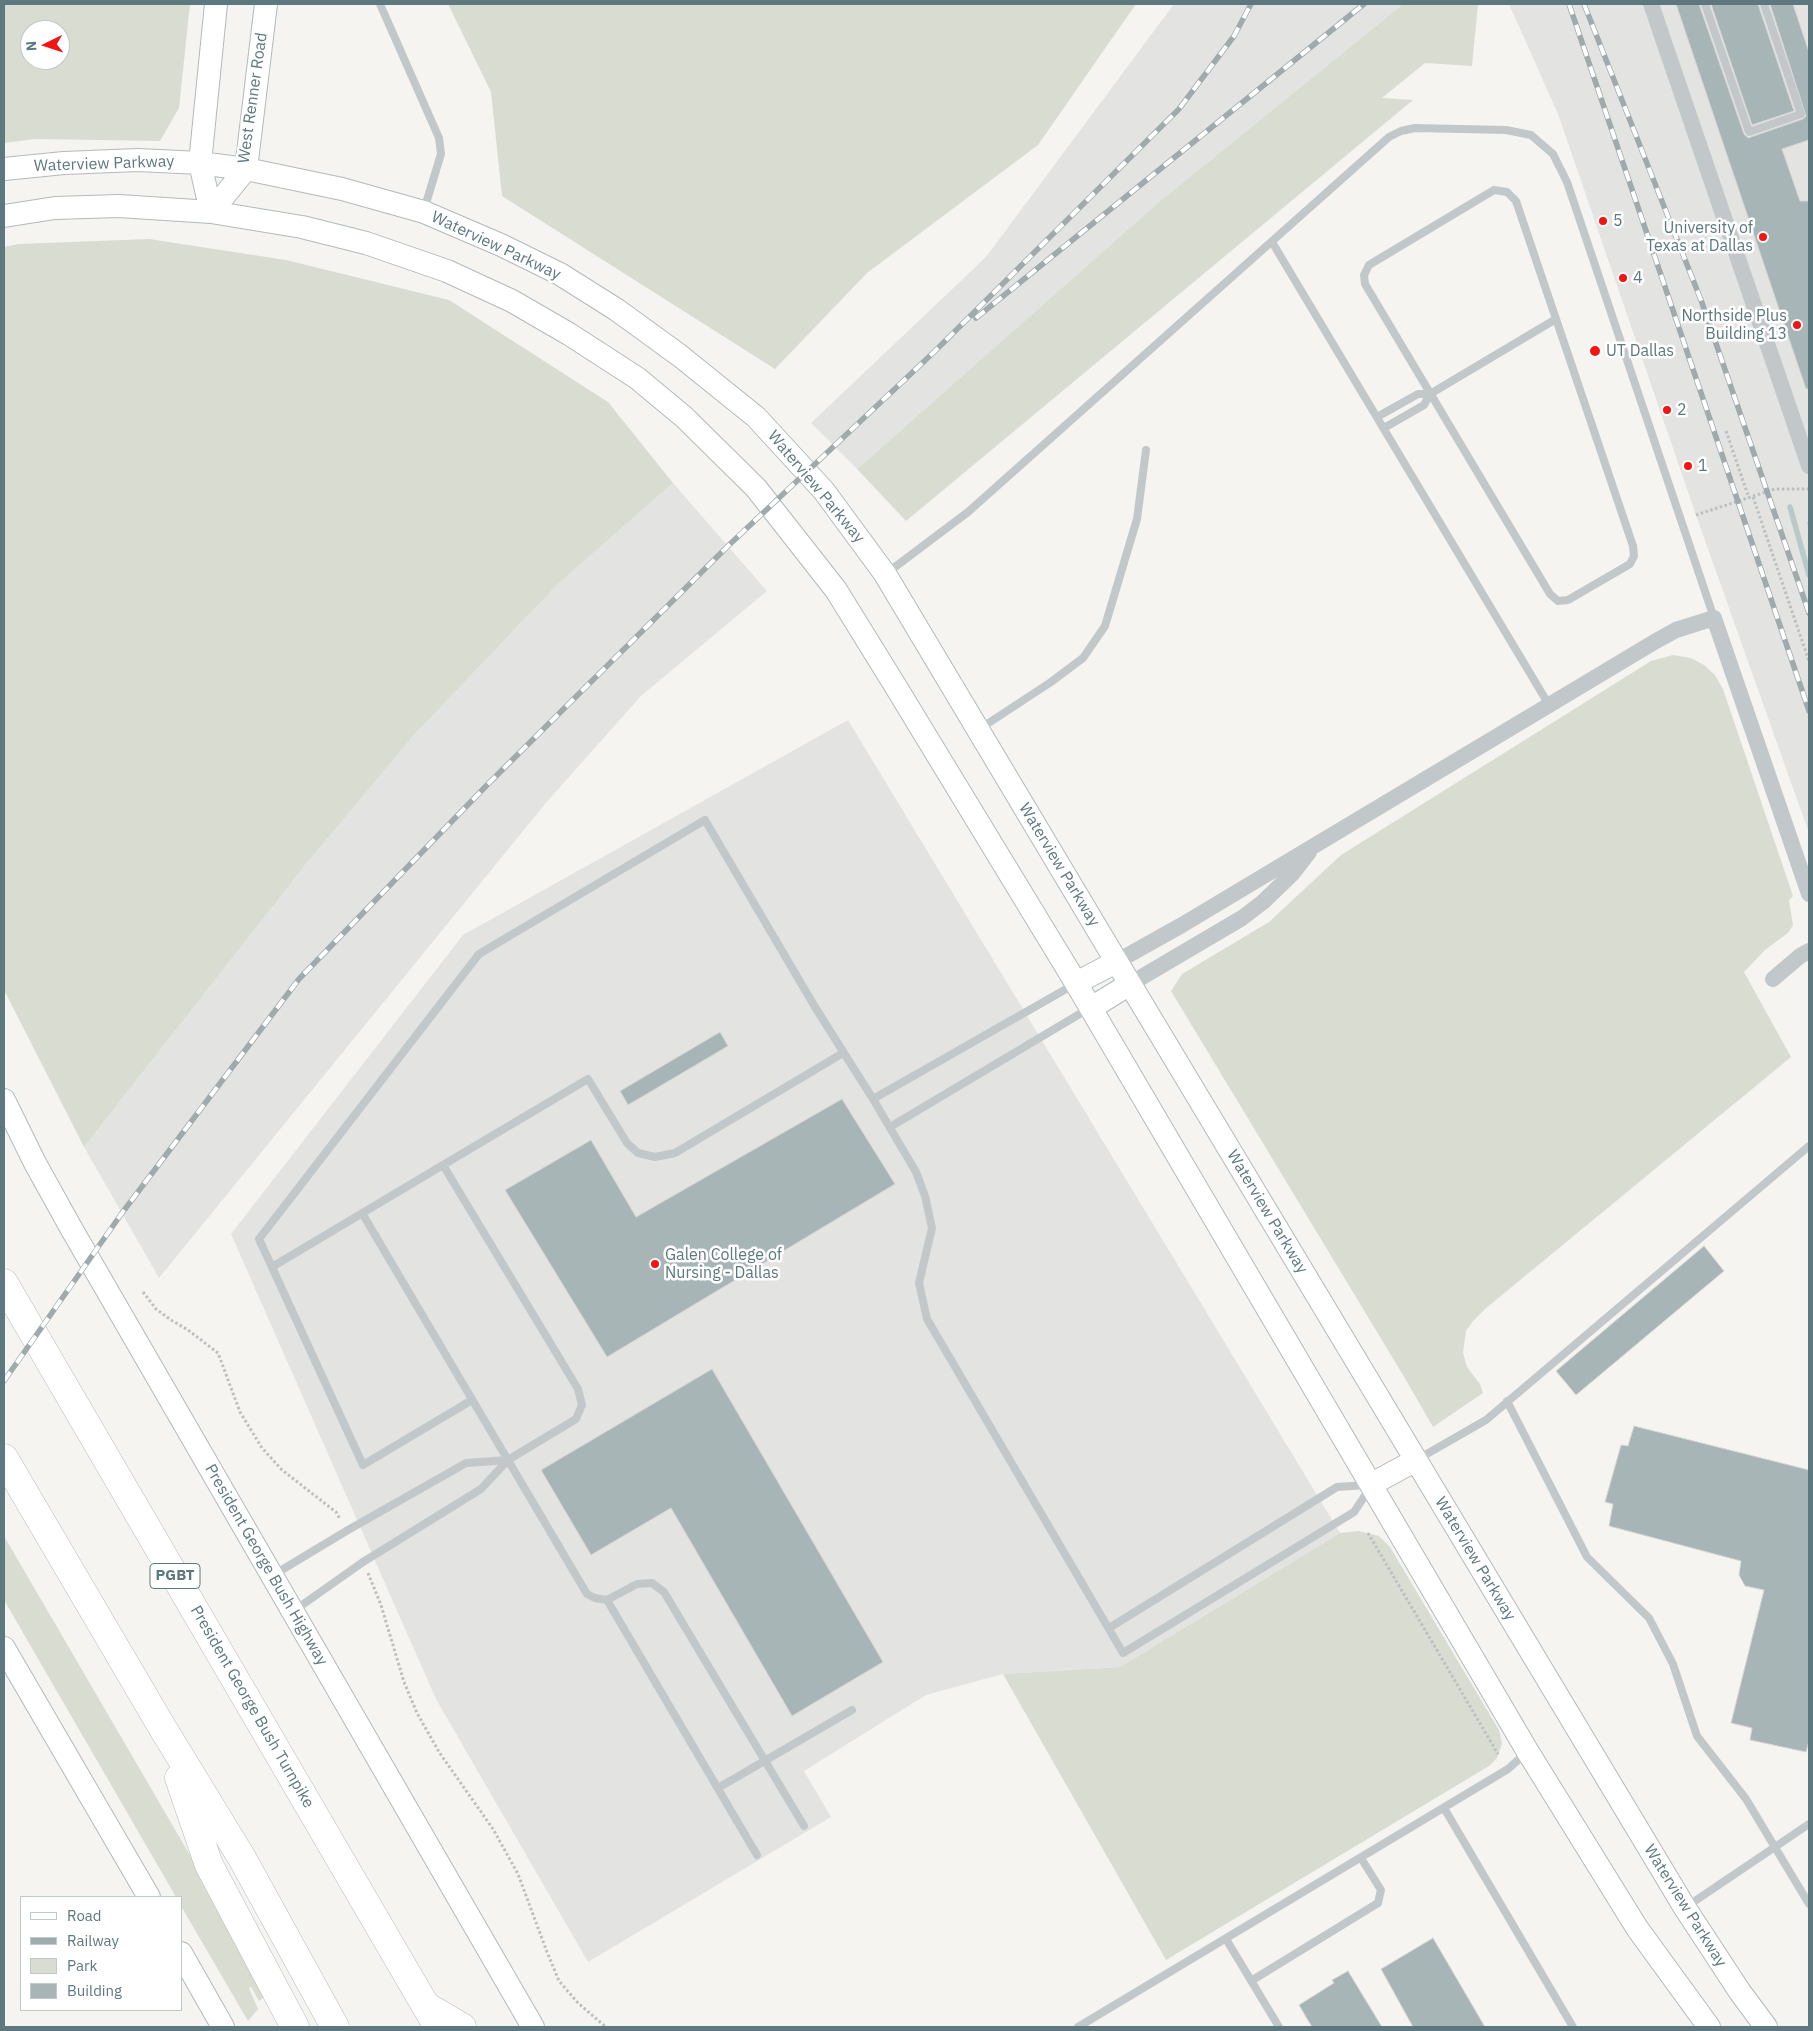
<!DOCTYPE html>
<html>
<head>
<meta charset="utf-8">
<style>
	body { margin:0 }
	#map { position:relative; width:1813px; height:2031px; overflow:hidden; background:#f5f4f1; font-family:"IBM Plex Sans",sans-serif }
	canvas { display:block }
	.frame { position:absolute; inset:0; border:5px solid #5d787e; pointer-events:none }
	.legend { position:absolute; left:20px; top:1896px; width:162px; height:115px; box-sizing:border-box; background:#fff; border:1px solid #bec9cb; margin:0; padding:6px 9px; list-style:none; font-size:15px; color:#5d787e }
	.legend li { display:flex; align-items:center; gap:10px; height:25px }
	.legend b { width:25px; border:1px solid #bec9cb }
	.north { position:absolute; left:20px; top:20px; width:50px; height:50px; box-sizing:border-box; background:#fff; border:1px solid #bec9cb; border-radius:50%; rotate:266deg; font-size:14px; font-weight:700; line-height:20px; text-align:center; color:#5d787e }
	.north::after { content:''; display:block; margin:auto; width:18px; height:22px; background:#f11514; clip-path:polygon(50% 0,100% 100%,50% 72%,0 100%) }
</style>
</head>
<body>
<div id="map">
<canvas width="1813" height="2031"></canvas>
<div class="frame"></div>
<ul class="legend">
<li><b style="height:6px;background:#fff"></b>Road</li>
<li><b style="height:6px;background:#a0aaad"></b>Railway</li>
<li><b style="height:14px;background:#d9ddd1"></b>Park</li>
<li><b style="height:14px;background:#a8b5b6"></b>Building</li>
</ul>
<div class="north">N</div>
</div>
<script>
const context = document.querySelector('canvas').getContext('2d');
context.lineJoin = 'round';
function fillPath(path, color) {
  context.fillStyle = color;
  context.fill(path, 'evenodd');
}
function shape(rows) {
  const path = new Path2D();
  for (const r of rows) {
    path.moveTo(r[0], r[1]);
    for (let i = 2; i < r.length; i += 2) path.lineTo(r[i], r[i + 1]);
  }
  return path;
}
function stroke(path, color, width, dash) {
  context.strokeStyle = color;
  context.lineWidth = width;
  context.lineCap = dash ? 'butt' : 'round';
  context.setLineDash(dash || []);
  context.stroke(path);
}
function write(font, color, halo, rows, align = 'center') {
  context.font = font + ' "IBM Plex Sans",sans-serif';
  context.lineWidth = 5;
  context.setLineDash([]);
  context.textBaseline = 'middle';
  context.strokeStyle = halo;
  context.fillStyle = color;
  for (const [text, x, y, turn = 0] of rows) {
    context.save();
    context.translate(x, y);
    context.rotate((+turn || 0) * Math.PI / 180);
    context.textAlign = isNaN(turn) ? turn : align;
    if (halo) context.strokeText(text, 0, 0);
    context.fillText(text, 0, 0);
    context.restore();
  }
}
const built = shape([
	[1174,4,1403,4,1160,201,857,469,811,423,986,257],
	[1509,4,1809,4,1809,833,1698,521,1558,114],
	[673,483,767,591,641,696,545,804,159,1278,84,1147,306,864,415,734,558,584],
	[848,720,1340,1533,1120,1667,1003,1674,926,1695,804,1771,831,1817,588,1962,436,1699,231,1234,463,935]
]);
const green = shape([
	[4,4,190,4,179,108,160,141,35,139,4,143],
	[30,30,60,30,60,60,30,60],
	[448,4,1136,4,1038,145,867,273,775,369,502,196,491,92],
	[1403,4,1478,4,1472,66,1425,63,1382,98,1413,100,906,521,857,469,1160,201],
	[149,239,286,260,449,300,608,402,673,483,558,584,415,734,306,864,84,1147,4,990,4,247,18,244],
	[1673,655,1691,658,1704,665,1715,675,1723,689,1793,896,1789,900,1793,925,1788,933,1765,950,1744,972,1791,1057,1485,1309,1473,1321,1466,1331,1463,1353,1467,1367,1480,1384,1483,1393,1433,1427,1403,1375,1171,991,1182,974,1269,922,1341,855,1651,661],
	[1359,1531,1379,1536,1390,1547,1499,1730,1502,1744,1497,1758,1489,1766,1166,1960,1003,1674,1120,1667,1340,1533],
	[4,1536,226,1917,267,1994,259,2001,251,1987,249,1988,258,2009,248,2021,181,1906,181,1897,176,1897,4,1600]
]);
const stream = shape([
	[1790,507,1809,575]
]);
const building = shape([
	[1676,4,1699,4,1744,134,1748,138,1803,119,1806,116,1770,4,1793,4,1809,52,1809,140,1782,149,1800,201,1809,201,1809,389,1806,389,1676,4],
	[1711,4,1758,4,1794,111,1752,125,1711,4],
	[720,1032,728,1046,628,1105,620,1091,720,1032],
	[842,1099,895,1184,607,1357,505,1190,591,1140,636,1217,842,1099],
	[1704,1246,1724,1271,1576,1395,1556,1371,1704,1246],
	[712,1369,883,1662,792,1716,671,1508,591,1555,541,1470,712,1369],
	[1634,1426,1809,1470,1809,1741,1806,1752,1750,1740,1752,1728,1731,1723,1764,1590,1745,1586,1739,1575,1741,1561,1609,1526,1613,1504,1605,1502,1621,1445,1628,1446,1634,1426],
	[1433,1938,1485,2027,1413,2027,1381,1969,1433,1938],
	[1348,1971,1382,2027,1312,2027,1299,2005,1334,1983,1332,1980,1348,1971]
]);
const path = shape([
	[1726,431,1749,498],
	[1753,497,1809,661],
	[1696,515,1775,489,1809,489],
	[1809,522,1809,525],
	[143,1292,156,1309,171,1320,188,1330,218,1353,240,1412,262,1448,282,1470,336,1512,340,1519],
	[1368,1533,1498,1754],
	[368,1573,381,1605,404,1682,417,1713,439,1752,493,1829,518,1874,547,1952,559,1981,578,2003,606,2027]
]);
const lane = shape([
	[380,4,439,138,441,154,424,210],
	[1705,4,1749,132,1801,114,1764,4],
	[1494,190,1507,192,1516,201,1633,546,1634,556,1630,564,1568,600,1558,601,1550,594,1365,284,1364,275,1369,265,1494,190],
	[1272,242,1549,705],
	[1377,417,1418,394,1430,394,1556,319],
	[1384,428,1424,405,1430,394],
	[887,573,968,512,1389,137,1401,131,1415,128,1506,130,1531,135,1553,154,1567,182,1714,618],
	[981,728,1051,682,1083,658,1105,626,1137,519,1146,450],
	[873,1099,1075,984],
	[890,1127,1088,1009],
	[362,1213,587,1594,595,1598,607,1600,757,1855],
	[272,1267,443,1165],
	[472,1400,363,1465,259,1239,479,954,705,820,815,1007,873,1099,916,1172,925,1196,932,1228,919,1283,927,1319,1123,1653,1354,1512,1370,1488],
	[1507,1401,1587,1557,1649,1618,1673,1664,1697,1736,1746,1799,1809,1904],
	[1418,1459,1486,1420,1809,1146],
	[275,1574,348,1530,466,1463,508,1460],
	[607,1600,637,1584,652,1583,664,1592,804,1826],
	[295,1610,363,1562,481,1489,508,1460,576,1419,582,1405,578,1389,443,1165,588,1079,627,1143,638,1153,655,1157,675,1153,843,1053],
	[1109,1628,1337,1487,1367,1485],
	[718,1788,852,1710],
	[1444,1808,1573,2027],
	[1686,1907,1809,1824],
	[1226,1939,1279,2027],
	[1251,1981,1378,1903,1381,1890,1361,1858],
	[1078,2027,1508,1769,1526,1753]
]);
const street = shape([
	[1651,4,1809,466],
	[1116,962,1182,925,1656,641,1676,630,1714,618,1809,894],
	[1773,979,1800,956,1809,951],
	[1130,984,1242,918,1263,902,1292,874,1309,852]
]);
const secondary = shape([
	[4,169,64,163,138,160,200,163,246,169,342,189,424,212,501,245,560,274,617,310,679,355,756,417,824,491,885,574,1130,984,1685,1908,1740,1992,1766,2027],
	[211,212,246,169,266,4],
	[211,212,200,163,216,4],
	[4,216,55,208,119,206,211,212,302,227,366,243,447,271,512,301,569,334,637,378,684,417,756,488,836,590,896,687,1076,983,1528,1752,1637,1928,1709,2027],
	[1076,983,1116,962],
	[1091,1008,1130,984],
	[4,1100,35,1163,71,1228,533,2027],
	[1372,1484,1416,1460],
	[4,1648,149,1897],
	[181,1953,223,2027]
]);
const highway = shape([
	[4,1283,438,2027],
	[4,1458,162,1727,242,1858,335,2027],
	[179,1778,209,1865,295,2027],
	[426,2006,462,2027]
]);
const rail = shape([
	[1569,4,1809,711],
	[1584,4,1701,300,1809,613],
	[976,318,1364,4],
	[4,1381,122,1213,299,979,488,784,729,545,934,352,1179,109,1234,36,1251,4]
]);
const markers = [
	[1603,221,5,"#f11514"],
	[1763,237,5,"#f11514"],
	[1623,278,5,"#f11514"],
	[1797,325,5,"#f11514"],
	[1595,351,6,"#f11514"],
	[1667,410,5,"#f11514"],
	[1688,466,5,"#f11514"],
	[655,1264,5,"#f11514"]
];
const shields = [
	[175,1576,50]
];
const shieldNames = [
	["PGBT",175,1576]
];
const streetNames = [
	["West Renner Road",253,98,-82],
	["Waterview Parkway",104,164,-2],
	["Waterview Parkway",496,246,25],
	["Waterview Parkway",816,487,50],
	["Waterview Parkway",1059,865,59],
	["Waterview Parkway",1267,1212,59],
	["Waterview Parkway",1475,1559,59],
	["President George Bush Highway",266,1565,60],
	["President George Bush Turnpike",252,1707,60],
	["Waterview Parkway",1685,1906,58]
];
const poiNames = [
	["5",1613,221],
	["University of",1753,228,"right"],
	["Texas at Dallas",1753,246,"right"],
	["4",1633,278],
	["Northside Plus",1787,316,"right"],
	["Building 13",1787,334,"right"],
	["UT Dallas",1606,351],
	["2",1677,410],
	["1",1698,466],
	["Galen College of",665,1255],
	["Nursing - Dallas",665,1273]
];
fillPath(built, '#e3e4e2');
fillPath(green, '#d9ddd1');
stroke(stream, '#b7c9c9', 5.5);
fillPath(building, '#a8b5b6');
stroke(building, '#d6d6d4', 1);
stroke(secondary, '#b1babc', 24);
stroke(highway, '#b6bbbd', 29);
stroke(path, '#bbbfc0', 3, [2.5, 2.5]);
stroke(lane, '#c2c8c9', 8);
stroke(street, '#c2c8c9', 16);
stroke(secondary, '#fff', 22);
stroke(highway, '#fff', 28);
stroke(rail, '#a0aaad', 5.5);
stroke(rail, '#fff', 4, [11]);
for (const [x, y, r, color] of markers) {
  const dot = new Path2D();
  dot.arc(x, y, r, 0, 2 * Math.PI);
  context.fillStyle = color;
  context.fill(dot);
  stroke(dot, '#fff', 2);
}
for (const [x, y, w] of shields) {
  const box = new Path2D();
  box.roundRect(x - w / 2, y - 12.5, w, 25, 4);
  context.fillStyle = '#fff';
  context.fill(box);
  stroke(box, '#5d787e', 1);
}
write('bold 15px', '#5d787e', null, shieldNames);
write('16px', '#5d787e', '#fff', streetNames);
write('16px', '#5d787e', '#fff', poiNames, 'left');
</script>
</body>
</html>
